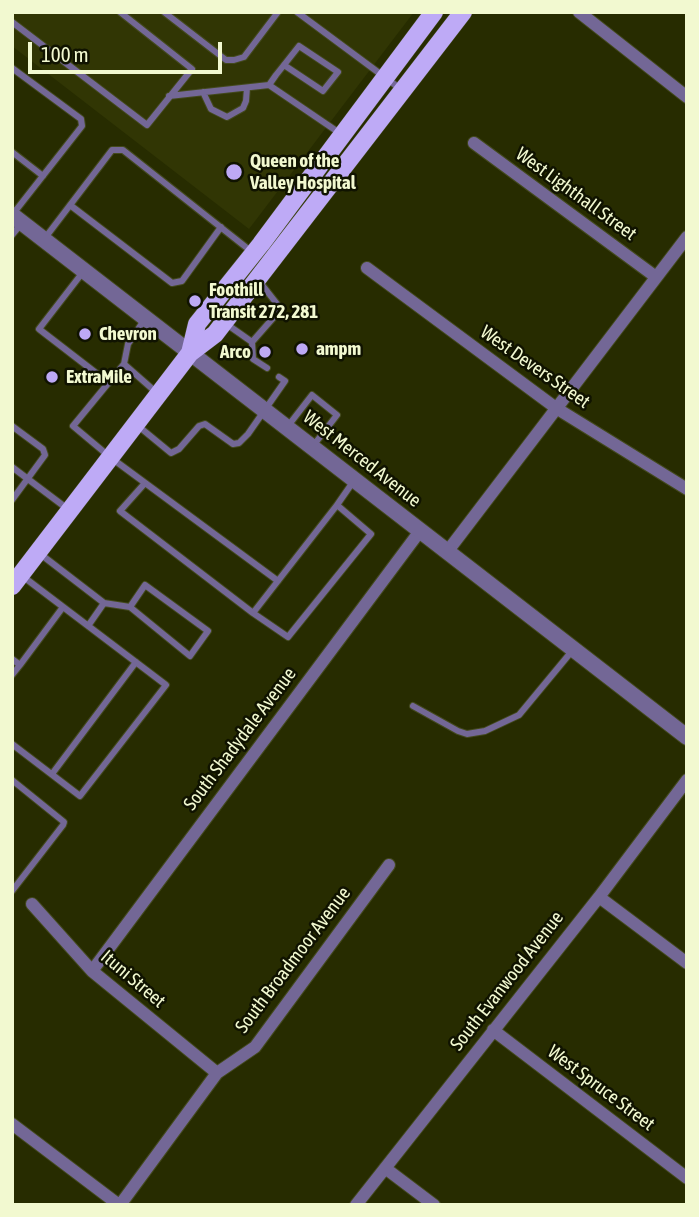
<!DOCTYPE html>
<html>
<head>
<meta charset="utf-8">
<style>
	body { margin:0 }
	#map { position:relative; width:699px; height:1217px; overflow:hidden; background:#272c00; font-family:"Asap Condensed",sans-serif }
	canvas { display:block }
	.frame { position:absolute; inset:0; border:14px solid #f2f9d0; pointer-events:none }
	.scale { position:absolute; left:28px; top:42px; width:194px; height:32px; box-sizing:border-box; border:4px solid #f2f9d0; border-top:0; padding-left:9px; font-size:21px; line-height:24px; white-space:nowrap; color:#f2f9d0; -webkit-text-stroke:5px #101300; paint-order:stroke }
</style>
</head>
<body>
<div id="map">
<canvas width="699" height="1217"></canvas>
<div class="frame"></div>
<div class="scale">100 m</div>
</div>
<script>
const context = document.querySelector('canvas').getContext('2d');
context.lineJoin = 'round';
function fillPath(path, color) {
  context.fillStyle = color;
  context.fill(path, 'evenodd');
}
function shape(rows) {
  const path = new Path2D();
  for (const r of rows) {
    path.moveTo(r[0], r[1]);
    for (let i = 2; i < r.length; i += 2) path.lineTo(r[i], r[i + 1]);
  }
  return path;
}
function stroke(path, color, width, dash) {
  context.strokeStyle = color;
  context.lineWidth = width;
  context.lineCap = dash ? 'butt' : 'round';
  context.setLineDash(dash || []);
  context.stroke(path);
}
function write(font, color, halo, rows, align = 'center') {
  context.font = font + ' "Asap Condensed",sans-serif';
  context.lineWidth = 5;
  context.setLineDash([]);
  context.textBaseline = 'middle';
  context.strokeStyle = halo;
  context.fillStyle = color;
  for (const [text, x, y, turn = 0] of rows) {
    context.save();
    context.translate(x, y);
    context.rotate((+turn || 0) * Math.PI / 180);
    context.textAlign = isNaN(turn) ? turn : align;
    if (halo) context.strokeText(text, 0, 0);
    context.fillText(text, 0, 0);
    context.restore();
  }
}
const built = shape([
	[12,12,414,12,249,229,12,46]
]);
const service = shape([
	[164,12,226,60,234,60,244,57,278,12],
	[297,12,402,90],
	[12,22,147,125,192,69,120,12],
	[12,68,81,119,82,126,13,214],
	[269,85,276,75,284,65,299,46,338,72,323,91,284,65],
	[203,92,211,109,227,117,243,108,246,101,247,88],
	[169,96,269,85,341,134],
	[12,152,43,176],
	[70,205,172,283,182,281,221,227],
	[12,235,21,224],
	[45,238,112,150,123,150,252,252],
	[83,272,39,329,109,383],
	[259,281,281,309,252,342,253,359,267,368],
	[225,323,252,342],
	[124,364,128,344,145,319],
	[157,393,124,364,73,426,110,457,278,581],
	[137,425,171,453,179,449,199,426,205,424,233,444,239,443,248,434,285,381,279,377],
	[12,426,43,449,45,455,12,500],
	[288,426,312,395,337,415,313,446],
	[12,467,69,510],
	[145,483,120,511,253,613],
	[337,505,253,613,288,637,371,534,337,505,353,482],
	[39,553,104,603],
	[88,626,104,603,130,607,190,656,208,631,145,585,130,607],
	[12,659,20,665,63,607],
	[12,675,20,665],
	[413,706,458,731,467,734,485,731,519,715,572,651],
	[12,744,80,796,166,685,21,575],
	[52,774,136,662],
	[12,780,64,822,63,825,12,891]
]);
const minor = shape([
	[579,12,687,97],
	[474,143,656,277],
	[367,268,556,408,687,489],
	[447,552,687,237],
	[599,897,687,963],
	[32,904,92,971,217,1073],
	[92,971,420,531],
	[493,1030,687,1178],
	[12,1124,119,1205],
	[385,1168,434,1205],
	[120,1205,217,1073,255,1047,389,865],
	[356,1205,599,897,687,780]
]);
const tertiary = shape([
	[12,215,687,737]
]);
const primary = shape([
	[190,353,197,324,261,244,434,12],
	[12,586,190,353,215,334,463,12]
]);
const markers = [
	[234,172,9,"#bda9f5"],
	[195,301,7,"#bda9f5"],
	[85,334,7,"#bda9f5"],
	[302,349,7,"#bda9f5"],
	[265,352,7,"#bda9f5"],
	[52,377,7,"#bda9f5"]
];
const poiNames = [
	["Queen of the",250,161],
	["Valley Hospital",250,183],
	["Foothill",209,290],
	["Transit 272, 281",209,312],
	["Chevron",99,334],
	["ampm",316,349],
	["Arco",251,352,"right"],
	["ExtraMile",66,377]
];
const streetNames = [
	["West Lighthall Street",576,194,36],
	["West Devers Street",535,367,35],
	["West Merced Avenue",362,459,38],
	["South Shadydale Avenue",240,739,-53],
	["South Broadmoor Avenue",293,960,-53],
	["Ituni Street",133,979,40],
	["South Evanwood Avenue",507,981,-52],
	["West Spruce Street",601,1088,37]
];
fillPath(built, '#313604');
stroke(service, '#43491d', 8);
stroke(minor, '#43491d', 14);
stroke(tertiary, '#43491d', 18);
stroke(primary, '#43491d', 19);
stroke(service, '#736796', 6);
stroke(minor, '#736796', 12);
stroke(tertiary, '#736796', 16);
stroke(primary, '#beaaf6', 18);
for (const [x, y, r, color] of markers) {
  const dot = new Path2D();
  dot.arc(x, y, r, 0, 2 * Math.PI);
  context.fillStyle = color;
  context.fill(dot);
  stroke(dot, '#101300', 2.5);
}
write('bold 19px', '#f2f9d0', '#101300', poiNames, 'left');
write('19px', '#f2f9d0', '#101300', streetNames);
</script>
</body>
</html>
